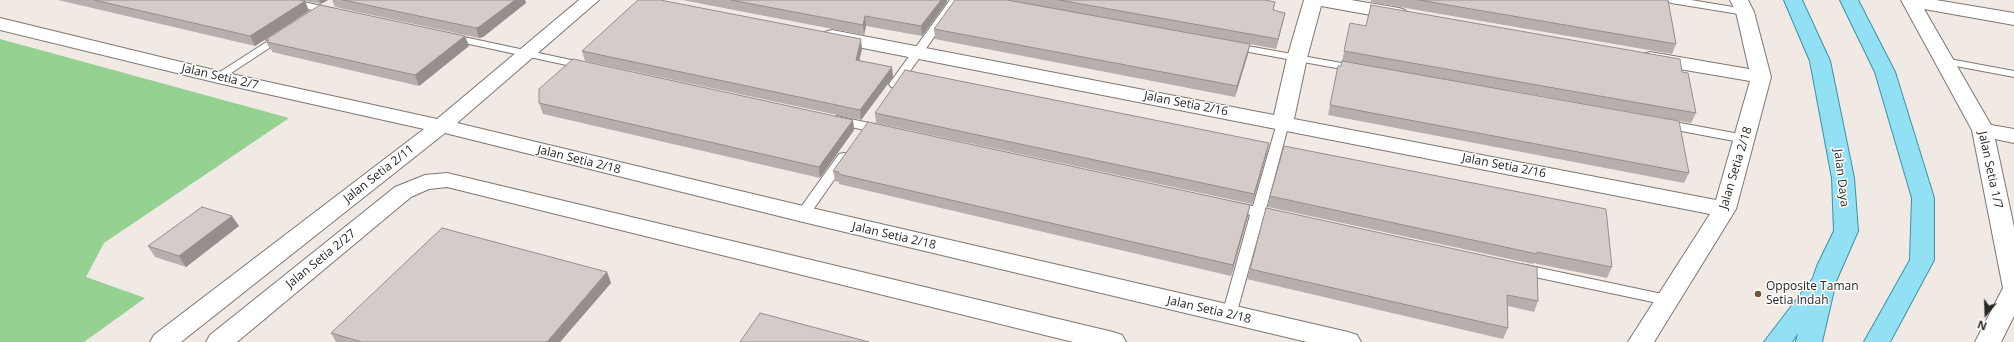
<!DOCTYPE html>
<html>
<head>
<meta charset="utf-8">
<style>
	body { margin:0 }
	#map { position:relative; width:2014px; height:342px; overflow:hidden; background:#f0e9e4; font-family:"Open Sans",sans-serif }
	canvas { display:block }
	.north { position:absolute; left:1966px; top:294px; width:40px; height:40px; -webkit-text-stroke:3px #fff; paint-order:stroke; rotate:199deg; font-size:11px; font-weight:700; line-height:16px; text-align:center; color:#292624 }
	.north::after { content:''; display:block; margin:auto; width:14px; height:18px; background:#292624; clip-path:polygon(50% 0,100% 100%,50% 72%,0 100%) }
</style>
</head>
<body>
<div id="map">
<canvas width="2014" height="342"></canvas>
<div class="north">N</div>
</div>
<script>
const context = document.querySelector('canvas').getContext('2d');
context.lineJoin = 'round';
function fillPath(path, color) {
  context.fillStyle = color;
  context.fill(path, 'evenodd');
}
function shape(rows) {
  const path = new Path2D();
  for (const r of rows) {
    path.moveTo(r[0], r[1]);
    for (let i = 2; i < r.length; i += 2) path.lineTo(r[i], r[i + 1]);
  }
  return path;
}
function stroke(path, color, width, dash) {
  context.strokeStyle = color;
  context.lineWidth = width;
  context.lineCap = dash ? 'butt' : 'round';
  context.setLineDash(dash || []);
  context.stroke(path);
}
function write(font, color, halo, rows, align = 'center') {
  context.font = font + ' "Open Sans",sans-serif';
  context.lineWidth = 3;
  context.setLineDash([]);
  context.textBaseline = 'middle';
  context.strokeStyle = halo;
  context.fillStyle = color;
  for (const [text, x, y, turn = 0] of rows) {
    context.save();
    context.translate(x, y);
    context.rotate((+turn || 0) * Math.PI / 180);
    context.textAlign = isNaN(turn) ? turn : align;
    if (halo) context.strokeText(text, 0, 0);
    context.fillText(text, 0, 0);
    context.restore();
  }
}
const green = shape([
	[0,39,289,118,104,243,86,277,145,298,84,342,0,342]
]);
const service = shape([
	[275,0,295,0,335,9,336,11,331,14,276,2,275,0],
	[950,0,960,0,899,87,891,87,889,84,950,0],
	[1666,0,1691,0,1745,9,1750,12,1745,15,1671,3,1666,0],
	[282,32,286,33,288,35,286,37,222,79,218,81,212,77,282,32],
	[450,34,585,63,591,66,585,69,446,39,444,37,446,35,450,34],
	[1231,43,1358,66,1364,69,1358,72,1227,48,1225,46,1227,44,1231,43],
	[1944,58,2014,71,2014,77,1940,63,1938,61,1944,58],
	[837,116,887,127,889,130,883,134,833,123,831,120,837,116],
	[1283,119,1289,123,1266,209,1286,214,1288,217,1286,220,1281,222,1263,218,1236,315,1234,319,1229,321,1224,319,1222,315,1250,215,1227,209,1225,206,1227,203,1232,202,1253,206,1277,123,1283,119],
	[1664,120,1745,135,1751,139,1745,143,1660,127,1658,124,1664,120],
	[844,153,849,154,850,157,808,217,798,217,796,214,798,211,839,154,844,153],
	[1521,264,1667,295,1672,296,1674,300,1672,304,1667,305,1516,273,1514,269,1516,265,1521,264]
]);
const minor = shape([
	[579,0,599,0,457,123,803,206,1348,332,1357,335,1361,342,1307,342,803,222,445,133,181,342,150,342,154,335,424,129,218,83,0,30,0,18,218,71,437,119,579,0],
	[1304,0,1351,0,1399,8,1405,10,1408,14,1405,18,1399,20,1321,6,1307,58,1294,119,1716,200,1750,81,1650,64,1643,62,1640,58,1643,54,1650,52,1749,69,1736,12,1730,0,1748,0,1754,12,1771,77,1736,209,1654,342,1628,342,1710,214,832,42,825,40,823,36,825,32,832,30,1274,115,1287,58,1304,0],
	[1901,0,1936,0,2014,13,2014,25,1924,9,1991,125,2014,129,2014,143,1995,139,2014,227,2014,316,2001,342,1975,342,2003,288,1972,130,1901,0],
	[447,173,1113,332,1122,335,1126,342,1073,342,447,187,429,189,411,197,237,342,206,342,210,335,395,187,425,175,447,173]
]);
const primary = shape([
	[1784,0,1802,0,1830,61,1854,178,1858,231,1833,288,1834,290,1822,342,1796,342,1798,333,1792,342,1764,342,1813,278,1817,266,1834,231,1832,178,1810,61,1784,0],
	[1840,0,1858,0,1895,72,1934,198,1934,260,1890,342,1864,342,1910,260,1912,198,1875,72,1840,0]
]);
const wall = shape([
	[58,0,300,0,305,1,309,11,255,46],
	[302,0,328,0,321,4],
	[332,0,525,0,526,3,483,37,479,38,335,7],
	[682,0,947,0,947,2,922,36,866,26,864,35],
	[955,0,1265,0,1274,11,1285,13,1283,22,1276,49,1250,44,1248,54,1235,97,935,39,934,29],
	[1371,0,1668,0,1676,44,1672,54,1371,2],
	[1366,26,1682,72,1696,113,1691,123,1508,90,1689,173,1684,183,1328,115,1338,66,1341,66,1348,33],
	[465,36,469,46,419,86,272,52,272,50,270,49,265,40],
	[862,49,859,60,893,77,861,120,585,61,582,51],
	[539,103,853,120,854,130,820,178,543,114],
	[875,113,1267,153,1252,204,876,123],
	[833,171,1248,216,1231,276,839,184,839,182,835,181],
	[1270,196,1612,267,1607,278,1533,263,1533,264,1268,207],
	[1266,208,1538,301,1534,312,1508,306,1508,328,1503,339,1247,279,1250,269],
	[232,216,239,226,186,267,155,257,148,246],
	[607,272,611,283,560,342,336,342,331,333]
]);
const shadedWall = shape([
	[319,0,328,0,321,4],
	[515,0,525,0,526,3,483,37,479,38,476,28],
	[941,0,947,0,947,2,922,36,921,26],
	[305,1,309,11,255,46,250,36],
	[1285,13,1283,22,1276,49,1278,39],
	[865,16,866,26,864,35,863,25],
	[465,36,469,46,419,86,415,75],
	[861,39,862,49,857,70,856,60],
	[1250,44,1248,54,1235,97,1237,86],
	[892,67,893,77,861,120,860,110],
	[853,120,854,130,820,178,819,167],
	[1269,143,1267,153,1252,204,1254,194],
	[1250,205,1248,216,1231,276,1233,265],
	[232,216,239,226,186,267,179,256],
	[607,272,611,283,560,342,547,342]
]);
const building = shape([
	[94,0,300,0,305,1,250,36,94,0],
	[343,0,515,0,479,27,476,28,343,0],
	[638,0,660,0,861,39,856,60,892,67,860,110,582,51,638,0],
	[731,0,941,0,921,26,865,16,863,25,731,0],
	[955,0,1007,0,1250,44,1237,86,934,29,955,0],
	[1059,0,1265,0,1275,2,1273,10,1285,13,1278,39,1059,0],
	[1419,0,1668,0,1676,44,1419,0],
	[320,5,465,36,415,75,267,42,269,40,265,40,320,5],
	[1371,5,1680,59,1682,72,1688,73,1696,113,1344,51,1350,23,1366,26,1371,5],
	[573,59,853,120,819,167,539,103,539,89,573,59],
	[1342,61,1679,121,1689,173,1330,105,1338,66,1341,66,1342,61],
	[905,70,1269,143,1254,194,875,113,905,70],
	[868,122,1250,205,1233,265,838,174,839,172,833,171,868,122],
	[1284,146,1606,209,1612,267,1537,252,1537,254,1270,196,1284,146],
	[202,207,232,216,179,256,148,246,202,207],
	[1266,208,1537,267,1538,301,1507,295,1508,328,1250,269,1266,208],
	[442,228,607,272,547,342,362,342,331,333,442,228],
	[760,313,869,342,740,342,760,313]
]);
const markers = [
	[1758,294,4,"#76552c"]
];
const streetNames = [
	["Jalan Setia 2/7",220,77,13],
	["Jalan Setia 2/16",1186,104,11],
	["Jalan Setia 2/18",579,160,14],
	["Jalan Setia 2/16",1504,166,11],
	["Jalan Setia 2/18",1736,168,-73],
	["Jalan Setia 1/7",1990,170,78],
	["Jalan Setia 2/11",379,174,-38],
	["Jalan Daya",1841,178,83],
	["Jalan Setia 2/18",894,236,13],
	["Jalan Setia 2/27",321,259,-39],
	["Jalan Setia 2/18",1209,310,13]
];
const poiNames = [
	["Opposite Taman",1766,287],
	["Setia Indah",1766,301]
];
fillPath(green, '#95d190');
stroke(service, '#7e7773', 2);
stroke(minor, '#7e7773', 2);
stroke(primary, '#3e91a6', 2);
fillPath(service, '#fff');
fillPath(minor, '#fff');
fillPath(primary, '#92e0f4');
fillPath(wall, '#b7afad');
fillPath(shadedWall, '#958e8d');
fillPath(building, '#d5cbc9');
stroke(building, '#958e8d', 1);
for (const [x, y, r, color] of markers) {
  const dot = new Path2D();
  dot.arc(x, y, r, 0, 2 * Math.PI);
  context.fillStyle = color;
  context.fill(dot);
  stroke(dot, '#fff', 1.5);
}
write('12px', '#292624', '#fff', streetNames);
write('12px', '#292624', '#fff', poiNames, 'left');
</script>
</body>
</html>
